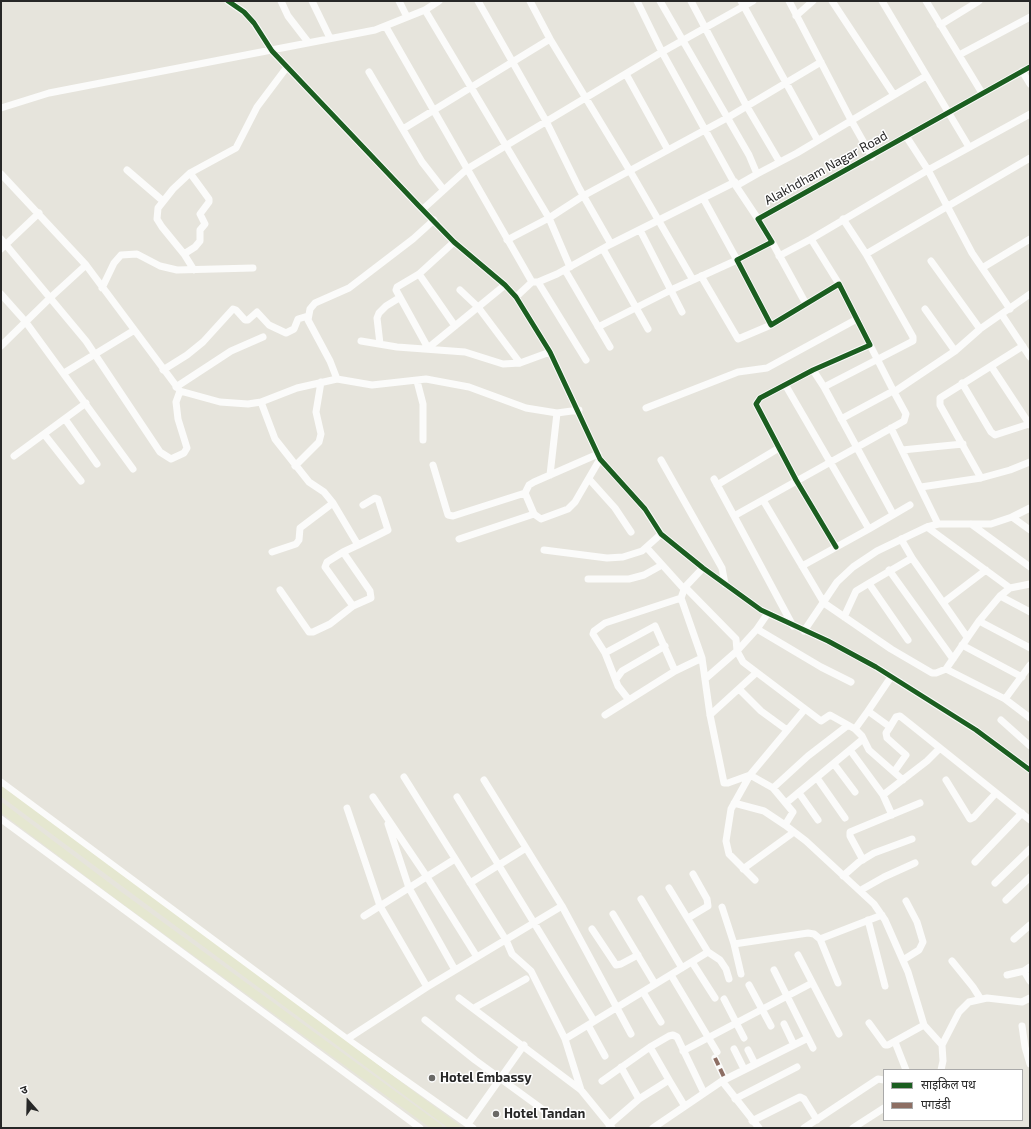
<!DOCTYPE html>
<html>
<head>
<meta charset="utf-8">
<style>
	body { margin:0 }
	#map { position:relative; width:1031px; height:1129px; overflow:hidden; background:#e6e4dc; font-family:"Exo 2","Noto Sans Devanagari",sans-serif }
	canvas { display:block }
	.frame { position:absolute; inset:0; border:2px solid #272727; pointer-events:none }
	.legend { position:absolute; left:883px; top:1069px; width:140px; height:52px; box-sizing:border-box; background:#fff; border:1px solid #a9a9a9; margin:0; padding:5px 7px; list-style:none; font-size:12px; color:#272727 }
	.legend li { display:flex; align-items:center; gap:8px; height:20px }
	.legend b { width:20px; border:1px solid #a9a9a9 }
	.north { position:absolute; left:8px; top:1081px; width:40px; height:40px; -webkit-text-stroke:3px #fff; paint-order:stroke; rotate:340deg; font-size:11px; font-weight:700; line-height:16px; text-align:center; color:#272727 }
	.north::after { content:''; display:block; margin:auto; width:14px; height:18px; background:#272727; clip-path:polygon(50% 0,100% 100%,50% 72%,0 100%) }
</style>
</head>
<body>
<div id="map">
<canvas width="1031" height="1129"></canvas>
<div class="frame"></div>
<ul class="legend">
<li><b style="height:5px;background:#1b5e20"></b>साइकिल पथ</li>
<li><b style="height:5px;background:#8d6e63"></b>पगडंडी</li>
</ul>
<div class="north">उ</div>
</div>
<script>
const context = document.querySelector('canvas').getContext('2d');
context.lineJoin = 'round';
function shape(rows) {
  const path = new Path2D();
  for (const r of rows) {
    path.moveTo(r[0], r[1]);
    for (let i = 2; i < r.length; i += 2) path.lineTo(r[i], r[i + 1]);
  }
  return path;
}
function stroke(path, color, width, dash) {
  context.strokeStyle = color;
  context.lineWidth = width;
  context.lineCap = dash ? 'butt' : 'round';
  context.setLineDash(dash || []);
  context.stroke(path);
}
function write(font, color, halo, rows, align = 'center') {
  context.font = font + ' "Exo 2",sans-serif';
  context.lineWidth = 3;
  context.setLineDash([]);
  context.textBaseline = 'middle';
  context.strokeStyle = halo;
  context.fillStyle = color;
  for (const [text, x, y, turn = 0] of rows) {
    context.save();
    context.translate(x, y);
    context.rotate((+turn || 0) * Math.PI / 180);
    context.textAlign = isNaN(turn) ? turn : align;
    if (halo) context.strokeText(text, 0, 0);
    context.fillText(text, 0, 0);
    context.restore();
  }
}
const minor = shape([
	[228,1,244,12,254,23,272,51,418,205,454,242,505,285,516,297,550,352,600,459,645,509,661,534,703,568,761,610,828,641,876,667,976,730,1030,770],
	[281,1,288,16,308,42],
	[312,1,330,38],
	[399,1,407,17],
	[478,1,546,121,579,188,611,244,557,274,538,282,532,282,516,297],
	[530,1,550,39,630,171,693,280],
	[637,1,662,52,736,186],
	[660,1,749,155,757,174,736,186,758,219],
	[691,1,746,105,779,161],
	[741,1,817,139],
	[789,1,851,120,872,157],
	[832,1,894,95],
	[882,1,969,147],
	[926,1,982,93],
	[425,10,549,218,570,267],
	[796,16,813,1],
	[940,25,979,1],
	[386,27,532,282],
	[959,55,1030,17],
	[1022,71,1030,84],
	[369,72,422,162,443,189],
	[626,74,668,150],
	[1,108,49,93,375,30,425,10,439,1],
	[403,129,550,39],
	[127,170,163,201],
	[1,174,86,265,180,391,220,402,248,404,261,402,297,388,337,379,330,361,308,320,310,309,315,303,349,288,413,239,434,220],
	[757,174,797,153,926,76],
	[423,209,467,169,662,52,753,1],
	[843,219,866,254,1030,158],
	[640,230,682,312],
	[1,239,86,341,160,452,171,459,184,453,187,448,178,419,176,402,180,391],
	[507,240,549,218,583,196,727,118,821,62],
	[454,242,419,274,397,287,396,290,428,348,505,285],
	[772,242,806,304],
	[611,244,735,182],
	[1,249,39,213],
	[603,249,648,329],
	[184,254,195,247,200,241,200,230,205,224,200,214,209,202,209,199,190,173],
	[779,256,811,239],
	[931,261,980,329],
	[982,268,1030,239],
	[194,270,184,254,162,227,157,219,158,208,173,189,190,173,236,148,257,107,287,67],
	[565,270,610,347],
	[419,274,455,326],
	[701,276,738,339,771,325],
	[538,282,586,360],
	[839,284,811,239,928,170,906,136],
	[102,288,114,263,121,255,137,254,160,266,177,270,253,268],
	[460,290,478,307,520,363],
	[1,294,25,321,133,469],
	[925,309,955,351],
	[1010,309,972,253,928,170,1030,114],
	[1002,315,1030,357],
	[598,327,671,290,737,260,703,198],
	[361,341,397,347,465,352,503,364,520,363,550,352],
	[380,344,377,318,379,313,386,306,399,298],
	[870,345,894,392,955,351,980,329,1030,294],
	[1,346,51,297,86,265],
	[991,366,1030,425],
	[163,370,187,355,203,342,233,309,236,310,245,320,248,320,257,312,269,325,286,333,294,329,298,319,308,316],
	[813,370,824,387,893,514],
	[64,373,133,331],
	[337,379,372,385,426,379,469,387,526,408,557,413,579,410],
	[417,381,423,404,423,440],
	[962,383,991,432,995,435,1029,424],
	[786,386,869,529,910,505],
	[176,387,231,351,263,337],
	[824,387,913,341,913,337,866,254],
	[261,402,275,439,309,482,324,492,333,503,358,545,343,552,370,591,371,598,353,606,330,624,313,632,309,632,280,590],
	[646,408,738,372,767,368,857,319],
	[65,419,97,464],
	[841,419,893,391],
	[891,428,938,524],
	[44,434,81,481],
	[902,450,963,444],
	[14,456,86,403],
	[661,460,722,568,725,584],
	[433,465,448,515,453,516,525,493,534,514,541,519,568,509,575,502,600,459],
	[295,466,319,442,321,434,316,412,321,382],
	[550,475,557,413],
	[981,478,940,405,940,398,1023,346],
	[589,479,615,508,631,532],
	[714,479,734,516],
	[717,485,779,448],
	[921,487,981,478,1010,470,1030,462],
	[525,493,529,485,534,482,598,454],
	[763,500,824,603,891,649,932,673,936,673,946,669,1005,699,1030,718],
	[1012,517,1030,530],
	[971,524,1030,567],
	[927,527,1010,588,1000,596,979,621,946,669],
	[459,539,534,514],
	[901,539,912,558,967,637],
	[358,545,388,530,378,499,375,498,363,505],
	[836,547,796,480,756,404,760,398,813,370,870,345,839,284,771,325,737,260,772,242,758,219,1030,67],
	[647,548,684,589],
	[544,550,607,558,623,557,642,551,661,534],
	[272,552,296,544,299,540,300,528,333,503],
	[343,552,327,562,325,567,353,606],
	[802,566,869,529],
	[703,568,685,587,681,598,702,658,710,715,724,783,728,783,750,775,773,788,793,812,785,825,806,841,874,904,885,920,908,972,924,1025,942,1045],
	[889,570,953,659],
	[588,579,629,579,644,575,662,565],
	[685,587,736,639,737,651,743,662,821,721,830,715,855,729,868,711,890,727,896,717,900,716,1030,820],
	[1010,588,1030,584],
	[1000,596,1030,612],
	[944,602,986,570],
	[768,613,757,629,821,667,851,682],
	[844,617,856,591,871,582],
	[979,621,1030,648],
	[793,626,734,516,904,421,906,414,894,392],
	[804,631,837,582,853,567,877,551,927,527,938,524,991,524,1012,517,1030,508],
	[908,640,870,585,871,582,912,558],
	[962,645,1022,677],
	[605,653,618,686,629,700],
	[675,671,655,626,605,653,593,634,594,631,605,623,681,598],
	[617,678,622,671,665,646],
	[705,679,737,651,757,629],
	[739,689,761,711,787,730],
	[1005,699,1030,665],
	[868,711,891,677],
	[605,715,675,671,702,658],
	[710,715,756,673],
	[1001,720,1030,746],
	[890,727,886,733,887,738,906,755,894,772],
	[855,729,862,736,869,750,903,780],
	[850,750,883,795,892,815],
	[834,764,855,792],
	[404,777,506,940,512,954,531,971,565,1039,581,1090],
	[817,778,845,818],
	[484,780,562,906,631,1034],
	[946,780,970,819,974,817,996,793],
	[1,782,347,1039,473,1128],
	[773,788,808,756,847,726],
	[799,793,818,820],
	[883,795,927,761,940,748],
	[373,797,427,877,477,957],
	[457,797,594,1021],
	[734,803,764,811,785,825],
	[786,803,863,739],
	[347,808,380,906,427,987],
	[1,819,420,1128],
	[388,824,409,888,455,970],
	[863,860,850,836,850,832,920,803],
	[975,862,1022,813],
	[743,869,794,832],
	[843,876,859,862,874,853,912,839],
	[755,880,729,854,726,841,731,809,750,775,805,709],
	[470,883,526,848],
	[995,883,1030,849],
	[669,888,708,952,720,960,726,969,729,979],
	[861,890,884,877,915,863],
	[641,899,682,968],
	[1006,900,1030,877],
	[722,907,734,944,741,974],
	[613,914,655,984],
	[364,916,455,859],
	[688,918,708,906,707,899,693,874],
	[868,920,885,986],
	[592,929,616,965,621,964,638,955],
	[820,939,838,983],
	[1014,939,1030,925],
	[734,944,808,933,814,934,820,939,882,915],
	[798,955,839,1034],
	[903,960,919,950,923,942,917,922,906,901],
	[952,961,973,987,980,998],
	[692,962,715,998],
	[774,970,813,1048],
	[1024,971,1030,981],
	[671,975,717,1052],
	[1007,975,1024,971,1030,967],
	[749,985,771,1026],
	[643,992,661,1022],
	[459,998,581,1090,612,1128],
	[724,999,744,1038],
	[474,1008,526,979],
	[425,1020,475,1060,549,1114],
	[869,1023,885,1045,888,1045,924,1025],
	[784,1024,794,1045],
	[588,1025,605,1056],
	[1022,1026,1025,1047,1030,1064],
	[347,1039,427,987,562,906],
	[565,1039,708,952],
	[895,1042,906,1070],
	[650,1047,669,1036,673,1035,677,1037,704,1093],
	[734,1049,744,1069],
	[748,1050,755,1064],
	[683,1051,812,983],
	[715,1058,725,1079],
	[621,1067,639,1099],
	[941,1070,943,1061,942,1045,959,1012,969,1002,987,998,1022,1002,1030,998],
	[602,1081,650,1047,669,1080],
	[722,1081,759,1128],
	[735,1099,797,1067],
	[752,1121,800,1097,804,1099,817,1120],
	[468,1124,524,1045],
	[609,1125,639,1099,669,1080,684,1105],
	[653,1128,722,1081,808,1038],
	[804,1128,878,1079,884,1080],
	[853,1128,884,1108]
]);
const major = shape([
	[1,791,456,1128],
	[1,807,118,895,438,1128]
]);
const quiet = shape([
	[715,1058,725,1079]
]);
const cycleway = shape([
	[228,1,244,12,254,23,272,51,418,205,454,242,505,285,516,297,550,352,600,459,645,509,661,534,703,568,761,610,828,641,876,667,976,730,1030,770],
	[836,547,796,480,756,404,760,398,813,370,870,345,839,284,771,325,737,260,772,242,758,219,1030,67]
]);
const markers = [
	[432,1078,4,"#6a6966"],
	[496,1114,4,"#6a6966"]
];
const streetNames = [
	["Alakhdham Nagar Road",826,168,-29]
];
const poiNames = [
	["Hotel Embassy",440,1078],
	["Hotel Tandan",504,1114]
];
stroke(minor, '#fbfbfa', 7);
stroke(major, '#e5e7d0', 9);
stroke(quiet, '#8d6e63', 4, [8, 4]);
stroke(cycleway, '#1b5e20', 5);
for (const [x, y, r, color] of markers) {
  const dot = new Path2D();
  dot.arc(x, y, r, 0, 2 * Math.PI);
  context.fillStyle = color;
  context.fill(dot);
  stroke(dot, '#fff', 1.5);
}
write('13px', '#272727', '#fff', streetNames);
write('bold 13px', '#272727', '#fff', poiNames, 'left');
</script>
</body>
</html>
